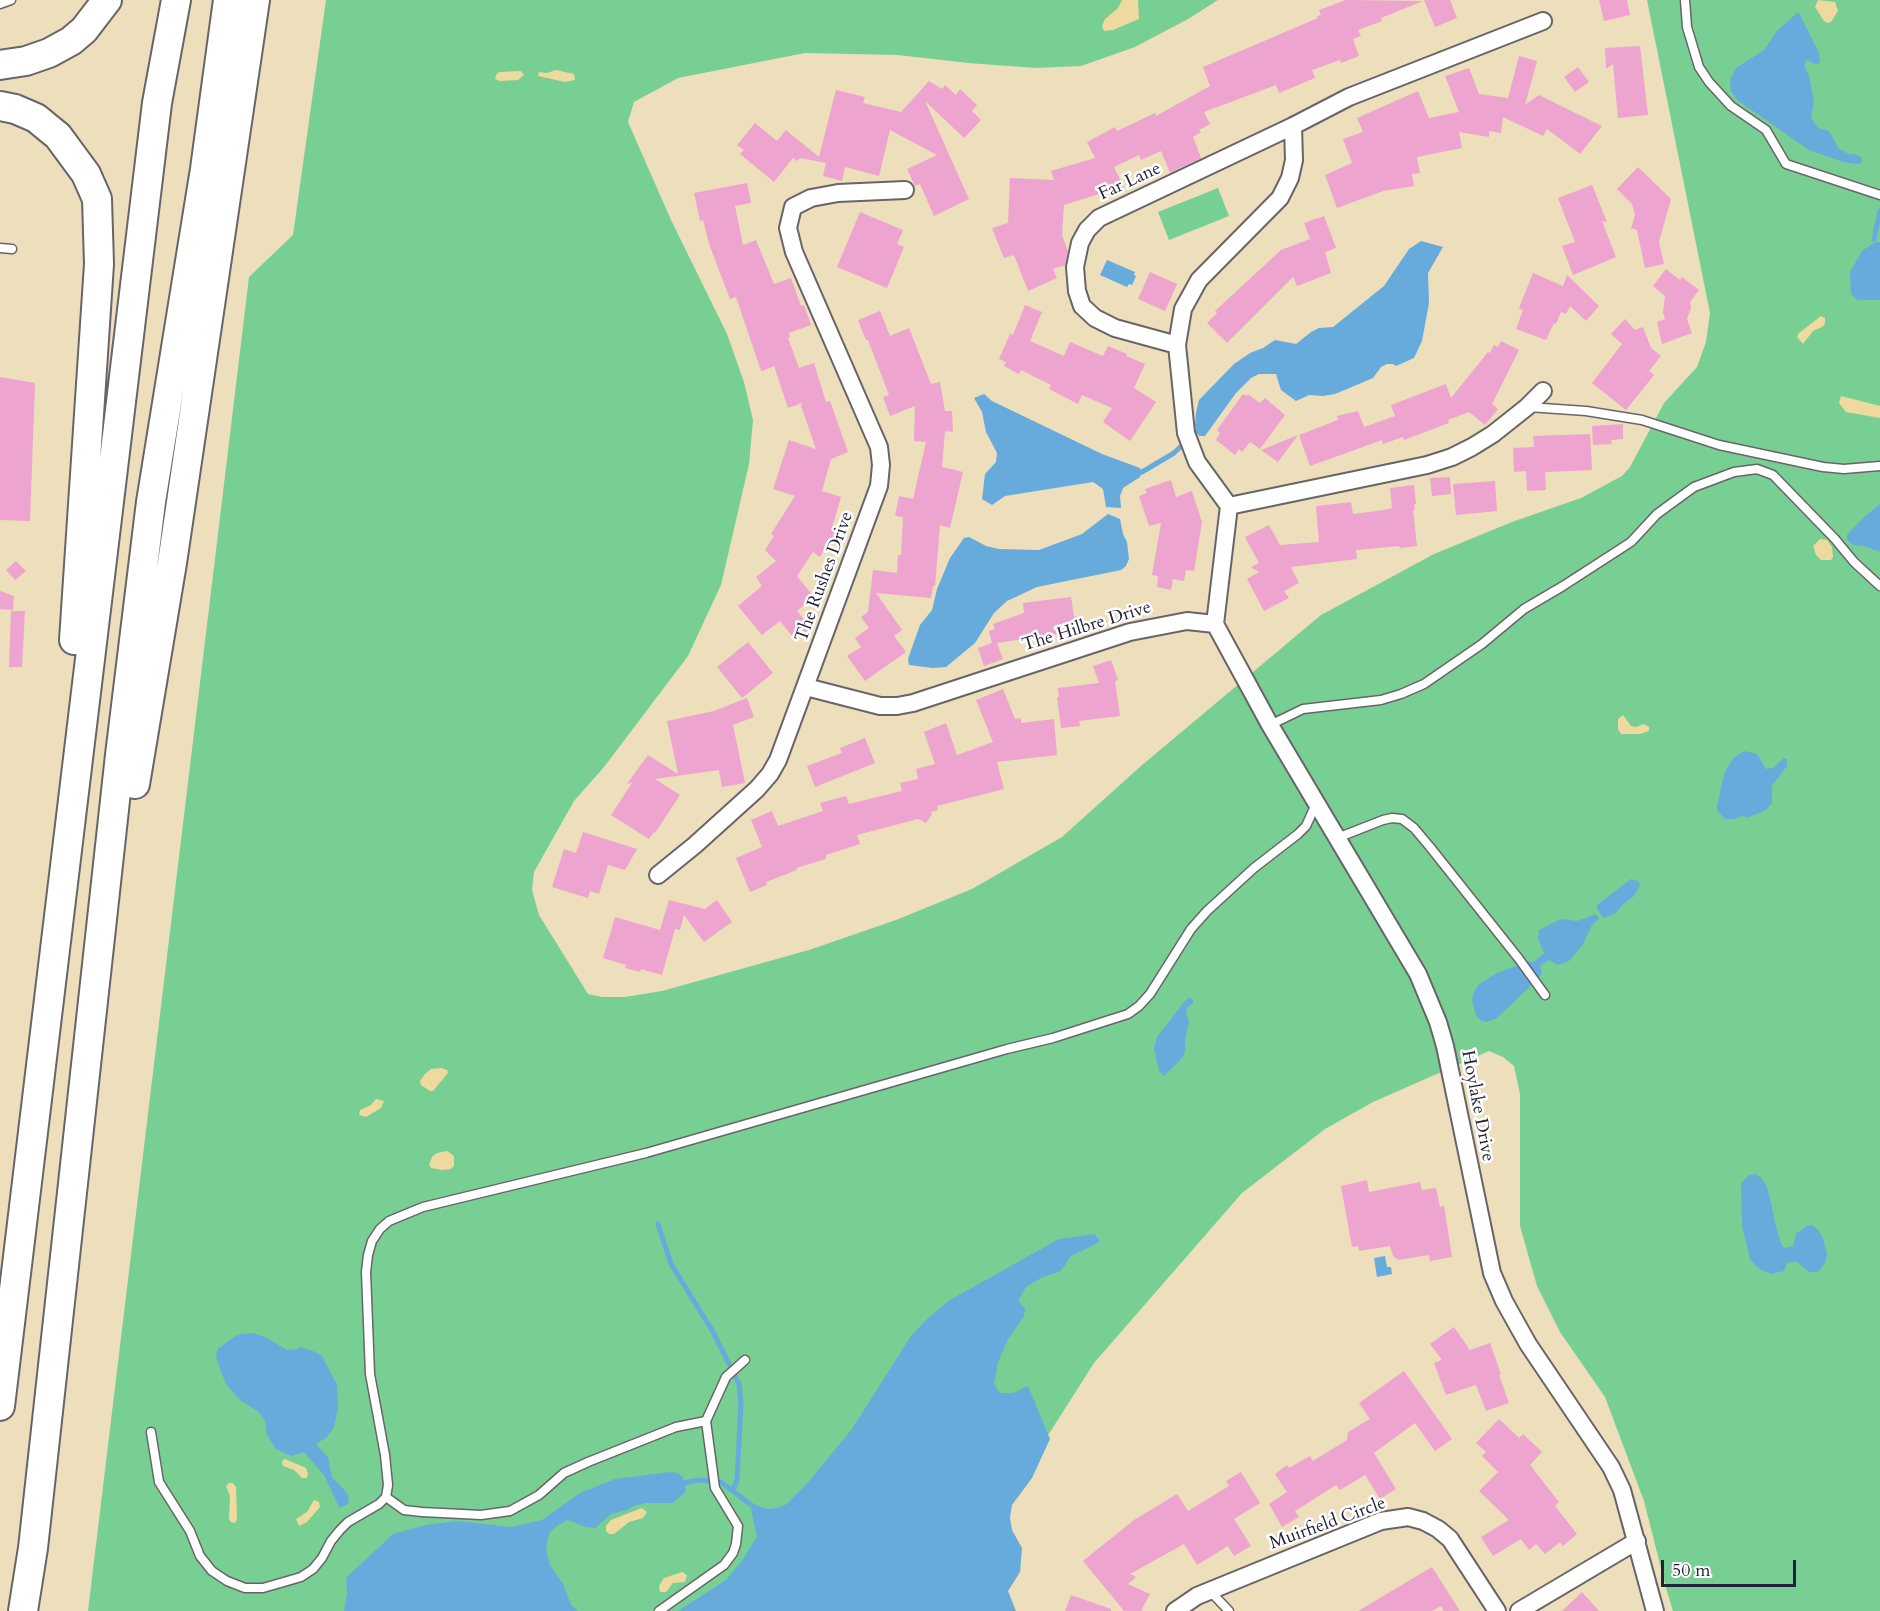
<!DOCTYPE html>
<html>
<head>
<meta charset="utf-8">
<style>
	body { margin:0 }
	#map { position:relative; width:1880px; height:1611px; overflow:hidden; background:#eddebc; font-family:Cardo,serif }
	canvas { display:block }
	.scale { position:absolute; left:1661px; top:1560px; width:135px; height:27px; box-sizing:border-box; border:3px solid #22223b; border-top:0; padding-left:8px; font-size:18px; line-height:21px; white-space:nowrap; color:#22223b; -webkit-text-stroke:4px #fff; paint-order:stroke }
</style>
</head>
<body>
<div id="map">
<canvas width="1880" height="1611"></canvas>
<div class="scale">50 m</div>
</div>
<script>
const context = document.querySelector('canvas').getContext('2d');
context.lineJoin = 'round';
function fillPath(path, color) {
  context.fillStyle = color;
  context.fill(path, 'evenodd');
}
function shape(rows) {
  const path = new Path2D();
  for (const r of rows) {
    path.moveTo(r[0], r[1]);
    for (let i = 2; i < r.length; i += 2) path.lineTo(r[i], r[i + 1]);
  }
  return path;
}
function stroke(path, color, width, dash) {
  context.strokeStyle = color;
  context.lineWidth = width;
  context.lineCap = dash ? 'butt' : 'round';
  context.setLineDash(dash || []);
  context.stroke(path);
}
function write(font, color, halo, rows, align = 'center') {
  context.font = font + ' Cardo,serif';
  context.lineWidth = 5;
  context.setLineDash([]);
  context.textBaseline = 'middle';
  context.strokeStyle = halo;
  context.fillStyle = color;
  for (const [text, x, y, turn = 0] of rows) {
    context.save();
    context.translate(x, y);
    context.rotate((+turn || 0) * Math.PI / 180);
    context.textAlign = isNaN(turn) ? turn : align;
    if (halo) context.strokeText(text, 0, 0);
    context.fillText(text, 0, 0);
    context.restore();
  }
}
const green = shape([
	[326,0,1218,0,1188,19,1135,47,1081,66,1036,68,968,63,898,55,805,53,678,78,634,102,628,122,671,220,727,334,744,382,753,420,749,464,721,585,688,656,604,767,574,801,534,872,532,890,539,915,588,994,602,997,625,997,662,991,809,950,896,920,972,889,1062,837,1141,766,1321,615,1434,554,1512,522,1581,498,1622,476,1630,467,1664,403,1697,367,1706,342,1710,313,1647,0,1880,0,1880,1611,1673,1611,1666,1588,1644,1501,1605,1397,1560,1332,1537,1286,1520,1226,1520,1094,1514,1066,1503,1057,1489,1051,1373,1102,1325,1129,1242,1193,1094,1363,948,1592,932,1611,88,1611,249,277,293,235],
	[1218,188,1229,216,1169,240,1158,212]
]);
const sand = shape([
	[1122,0,1138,0,1139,19,1113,30,1104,31,1102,26,1105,19,1118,8],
	[1818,0,1835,2,1838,11,1831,22,1828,23,1824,21,1815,7],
	[556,70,574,74,575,80,565,82,538,76,539,72,547,73],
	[521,71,524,75,518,80,500,81,495,79,496,75,499,72],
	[1821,316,1825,318,1825,324,1822,327,1813,331,1803,344,1797,337,1799,333],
	[1841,396,1880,406,1880,418,1846,412,1839,403],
	[1820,539,1827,540,1832,547,1833,557,1831,560,1821,560,1816,555,1813,546],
	[1623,715,1631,726,1636,727,1644,724,1649,727,1649,731,1640,734,1621,734,1618,729,1618,719],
	[442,1068,447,1070,448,1073,433,1091,430,1091,421,1085,420,1081,425,1074,431,1069],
	[376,1099,384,1101,381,1108,366,1117,359,1115,360,1110,371,1105],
	[447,1151,454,1156,454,1166,451,1169,442,1170,431,1168,429,1165,432,1157,437,1153],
	[285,1459,306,1468,308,1474,307,1478,302,1478,294,1470,283,1466,282,1461],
	[229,1483,233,1483,236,1487,237,1519,235,1523,231,1522,229,1519,230,1496,226,1486],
	[314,1500,319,1502,320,1507,307,1522,299,1526,296,1519,307,1512],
	[642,1508,647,1512,643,1518,629,1522,614,1534,609,1534,606,1531,606,1526,611,1520],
	[682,1572,687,1575,685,1582,673,1583,666,1592,660,1592,659,1586,664,1578]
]);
const water = shape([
	[1797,13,1799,13,1819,53,1820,63,1816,64,1807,60,1805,62,1805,68,1809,75,1814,102,1811,118,1818,128,1829,131,1839,149,1849,154,1858,155,1862,158,1862,163,1858,164,1843,162,1809,150,1737,100,1731,91,1730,80,1736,68,1764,50,1777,31],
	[1421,241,1443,247,1428,273,1429,303,1422,341,1414,358,1396,366,1393,364,1387,364,1381,367,1373,378,1335,394,1323,396,1309,395,1296,401,1281,390,1276,374,1259,374,1251,378,1236,393,1205,436,1199,436,1195,426,1196,413,1199,400,1234,364,1250,353,1263,348,1275,340,1296,344,1311,332,1319,328,1333,327,1384,286,1409,249],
	[1875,242,1880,242,1880,300,1858,300,1851,294,1850,272,1862,251],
	[1107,260,1135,272,1134,275,1136,276,1132,285,1129,284,1127,287,1100,275],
	[984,394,992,401,1102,454,1140,468,1142,472,1140,477,1123,488,1120,496,1121,508,1106,507,1103,489,1093,482,1005,496,992,505,982,499,985,474,996,462,997,453,986,432,982,412,974,398],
	[1880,504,1880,552,1864,546,1854,545,1847,540,1847,535,1863,518],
	[1108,514,1120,519,1123,534,1127,542,1129,559,1126,566,1121,570,1037,587,1007,601,994,613,975,643,946,667,933,668,909,665,908,659,920,625,932,610,937,589,950,558,964,538,969,537,986,546,999,549,1039,550,1082,534],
	[1744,751,1757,754,1766,769,1773,768,1784,758,1787,759,1787,766,1772,786,1772,803,1766,810,1747,818,1743,816,1735,819,1725,819,1717,811,1717,807,1724,774,1733,758],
	[1631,879,1639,882,1640,885,1634,896,1622,905,1616,913,1604,918,1597,909,1597,905],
	[1596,914,1599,918,1592,925,1582,946,1569,961,1558,965,1549,960,1540,966,1542,973,1539,978,1497,1018,1487,1022,1482,1021,1476,1016,1472,1000,1474,992,1479,984,1499,972,1527,962,1534,962,1544,953,1538,938,1539,930,1561,919,1577,921],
	[1190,997,1193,1000,1193,1003,1187,1008,1186,1014,1189,1021,1185,1039,1185,1052,1182,1058,1164,1076,1159,1071,1154,1049,1157,1037,1185,1001],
	[1755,1174,1762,1178,1768,1190,1777,1231,1782,1246,1785,1248,1793,1246,1796,1234,1807,1226,1812,1225,1819,1231,1823,1238,1827,1254,1825,1263,1818,1272,1809,1272,1796,1261,1787,1263,1784,1271,1771,1274,1758,1268,1750,1259,1742,1226,1741,1186,1742,1182,1749,1175],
	[1095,1234,1100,1242,1071,1256,1061,1271,1041,1278,1026,1287,1018,1301,1025,1309,1024,1316,1007,1341,998,1362,994,1384,1000,1393,1013,1393,1028,1386,1050,1439,1032,1478,1012,1505,1010,1518,1012,1530,1022,1548,1020,1572,1008,1591,1016,1611,678,1611,726,1580,742,1561,757,1536,751,1510,756,1505,767,1509,777,1508,787,1504,810,1480,852,1429,911,1336,927,1319,950,1300,1059,1239],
	[1385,1256,1387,1267,1391,1267,1392,1274,1377,1277,1374,1258],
	[252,1333,265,1337,287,1350,298,1349,300,1347,313,1351,322,1356,337,1385,338,1408,334,1427,327,1437,316,1444,328,1457,332,1477,347,1493,349,1500,348,1504,340,1508,338,1505,324,1475,304,1452,291,1456,276,1449,267,1435,265,1420,262,1416,256,1410,240,1400,226,1384,217,1361,216,1354,218,1349,234,1337,241,1334],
	[670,1472,677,1473,683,1477,685,1485,686,1491,673,1503,646,1503,634,1506,627,1510,611,1514,595,1528,585,1527,568,1520,558,1525,549,1533,546,1550,550,1565,563,1584,571,1605,578,1611,344,1611,347,1593,346,1578,393,1534,426,1525,456,1521,511,1527,525,1524,542,1520,580,1493,615,1479]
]);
const stream = shape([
	[1874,239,1880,211],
	[1142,472,1174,453,1197,431],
	[658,1224,671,1264,712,1330,739,1384,741,1403,737,1480,733,1490],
	[684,1483,698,1480,721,1482,754,1507]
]);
const building = shape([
	[1346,0,1423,1,1381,18,1382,21,1358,30,1361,36,1353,39,1359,56,1341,63,1340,60,1312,70,1315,78,1279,93,1276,85,1204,112,1210,124,1199,130,1201,132,1193,137,1201,158,1170,173,1161,151,1141,160,1139,155,1114,167,1125,190,1102,201,1099,194,1064,205,1062,235,1068,251,1065,265,1053,269,1057,278,1028,291,1014,255,1004,258,992,228,1008,223,1010,178,1054,180,1051,171,1095,158,1087,142,1115,127,1117,131,1155,113,1156,116,1210,86,1203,67,1318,18,1317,16,1321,15,1319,10],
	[1424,0,1450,0,1457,18,1435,27],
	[1599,0,1627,0,1630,15,1604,21],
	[1640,46,1648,115,1618,118,1613,64,1606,69,1605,48],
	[1519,56,1537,61,1525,105,1539,95,1602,126,1580,154,1547,129,1543,136,1503,117,1501,133,1489,131,1489,137,1459,132,1462,148,1417,157,1420,173,1412,174,1414,186,1383,191,1337,208,1325,175,1352,163,1343,139,1363,132,1357,118,1418,91,1429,118,1459,112,1445,76,1469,68,1479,94,1508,98],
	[1578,67,1589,82,1575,92,1564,77],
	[929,81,942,89,945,85,956,95,960,89,977,105,972,111,981,120,964,138,925,101,969,199,934,216,920,184,915,186,907,169,937,155,890,130,879,176,845,167,842,181,823,176,826,163,800,158,797,161,793,158,774,182,740,154,744,150,737,145,755,123,777,141,786,130,819,157,836,90,865,97,863,103,901,112],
	[1638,167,1671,199,1659,242,1664,264,1645,268,1637,230,1631,228,1635,215,1632,204,1617,189],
	[747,183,751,203,735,206,743,245,756,240,774,284,791,278,801,306,804,305,811,325,789,333,790,337,788,338,799,368,814,363,826,402,830,401,848,452,831,459,822,491,841,497,832,528,839,533,827,552,824,550,820,557,813,552,797,576,814,597,797,611,811,628,796,641,780,621,762,635,738,606,762,586,756,577,776,561,765,550,774,536,771,534,795,496,773,489,789,440,816,449,801,406,802,403,788,408,774,366,762,371,760,368,736,297,730,299,709,244,703,220,700,221,694,193],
	[1592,185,1607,222,1602,221,1616,257,1573,275,1562,246,1575,242,1558,198],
	[860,212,903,230,897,244,904,247,887,288,837,267],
	[1324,216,1336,248,1325,252,1331,273,1297,286,1293,277,1227,343,1207,323,1217,313,1215,311,1281,250,1310,239,1304,223],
	[1666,269,1680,280,1682,277,1699,290,1690,302,1691,308,1687,319,1692,333,1662,344,1657,322,1665,319,1663,313,1665,296,1653,286],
	[1150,272,1177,284,1165,311,1138,299],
	[1533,273,1563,286,1567,275,1599,306,1586,321,1570,306,1566,314,1561,312,1556,324,1554,323,1546,340,1516,329,1523,310,1519,308],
	[1025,305,1042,312,1030,341,1064,356,1070,342,1103,356,1108,346,1127,354,1126,356,1145,364,1134,388,1156,402,1130,441,1103,422,1112,408,1082,395,1078,404,1049,389,1051,385,1021,370,1019,374,1004,366,1006,362,999,359,1010,334,1013,335],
	[880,311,890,336,909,328,931,384,940,382,945,411,952,411,953,432,945,431,942,467,963,472,950,528,940,525,935,586,933,586,931,598,876,593,902,630,894,636,906,652,865,681,847,656,861,647,855,638,869,628,861,617,868,612,873,570,897,573,898,555,901,555,903,517,895,516,899,496,913,499,926,442,914,441,915,406,890,416,883,397,889,395,868,340,866,340,858,320],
	[1625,319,1635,330,1643,327,1651,348,1661,356,1649,371,1654,375,1626,410,1592,383,1622,344,1611,334],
	[1501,341,1519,350,1492,404,1498,409,1485,425,1469,412,1448,420,1449,423,1404,440,1403,437,1383,444,1382,440,1310,466,1299,435,1338,420,1337,416,1358,411,1364,427,1395,416,1391,405,1446,384,1451,398,1488,352,1490,353,1494,345,1498,347],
	[0,377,35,383,30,521,0,520],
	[1243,394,1247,396,1248,394,1260,403,1265,398,1285,415,1260,449,1250,442,1242,452,1239,449,1235,455,1216,440,1220,433,1217,430],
	[1623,424,1623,439,1611,440,1612,444,1593,445,1592,426],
	[1590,434,1592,470,1545,472,1546,490,1527,491,1526,471,1514,472,1513,448,1534,447,1533,436],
	[1298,435,1278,462,1261,450],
	[1450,477,1451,494,1432,496,1430,478],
	[1171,480,1176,497,1192,491,1202,522,1194,571,1186,570,1184,581,1173,579,1171,590,1157,587,1158,576,1152,575,1161,523,1149,526,1139,496,1147,493,1145,489],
	[1495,481,1497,511,1456,515,1453,484],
	[1414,485,1416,504,1414,504,1415,510,1413,510,1417,546,1400,548,1399,546,1356,550,1357,559,1291,567,1299,583,1284,591,1289,598,1264,611,1247,579,1259,572,1251,567,1259,563,1245,537,1269,525,1280,545,1319,542,1316,506,1351,502,1353,514,1384,510,1392,508,1390,488],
	[16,561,26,571,15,580,6,570],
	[0,591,14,596,13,610,0,609],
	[1071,597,1074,616,1081,617,1083,630,997,643,1003,659,984,666,978,648,992,643,989,631,995,629,993,624,1024,613,1023,603],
	[11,611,25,611,22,667,9,667],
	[748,642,773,673,742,698,717,667],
	[1111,660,1118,680,1115,681,1120,716,1079,721,1080,726,1061,728,1057,697,1059,697,1058,688,1099,683,1093,666],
	[1003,689,1015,719,1021,718,1021,723,1054,719,1057,755,997,762,1004,789,937,806,938,810,931,812,932,814,926,823,918,819,857,835,860,844,826,855,826,859,796,868,797,870,766,882,767,885,750,892,736,858,762,847,751,820,772,811,778,826,823,811,820,803,846,796,849,804,902,791,900,783,918,779,916,769,935,764,924,732,946,723,957,755,993,742,976,700],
	[747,698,754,717,733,725,745,783,722,787,719,770,655,779,680,795,655,833,654,832,649,839,611,815,632,783,627,784,648,755,678,774,667,721,714,711],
	[865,738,875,763,815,787,807,766,842,753,840,748],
	[583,832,637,849,625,870,608,865,599,894,590,891,588,898,552,887,564,849,576,853],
	[669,900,705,909,717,900,732,922,704,942,684,915,680,930,675,929,662,975,641,969,640,972,625,968,626,965,603,958,615,917,660,930],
	[1367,1180,1369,1192,1420,1182,1422,1190,1436,1188,1440,1207,1444,1206,1452,1257,1430,1261,1429,1255,1398,1260,1393,1256,1390,1246,1359,1251,1358,1246,1352,1247,1341,1186],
	[1454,1327,1470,1350,1490,1343,1501,1374,1499,1375,1509,1403,1486,1411,1476,1385,1446,1395,1434,1363,1442,1360,1430,1344],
	[1404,1371,1452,1439,1435,1451,1415,1423,1374,1453,1396,1489,1380,1499,1365,1475,1340,1490,1336,1485,1295,1511,1299,1517,1282,1527,1269,1504,1287,1492,1275,1474,1287,1465,1289,1468,1310,1456,1313,1461,1347,1440,1348,1432,1370,1419,1359,1403],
	[1499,1419,1519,1438,1523,1434,1542,1452,1530,1465,1559,1502,1555,1506,1577,1534,1563,1546,1560,1542,1545,1554,1536,1544,1529,1550,1521,1539,1493,1556,1481,1537,1509,1520,1479,1491,1498,1472,1482,1456,1486,1452,1476,1443],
	[1241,1472,1260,1503,1234,1519,1251,1546,1234,1556,1228,1546,1197,1565,1184,1544,1130,1574,1136,1577,1128,1584,1150,1594,1141,1611,1124,1611,1083,1561,1134,1520,1177,1494,1188,1511,1229,1486,1226,1481],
	[1432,1567,1460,1611,1444,1611,1441,1606,1432,1611,1358,1611],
	[1582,1592,1599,1611,1562,1611],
	[1071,1595,1111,1609,1111,1611,1065,1611]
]);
const lane = shape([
	[1685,0,1687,27,1699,67,1709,82,1731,106,1766,130,1786,164,1880,195],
	[0,4,11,0],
	[0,248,12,249],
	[1528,407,1586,411,1642,420,1719,445,1823,467,1844,469,1880,466],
	[1270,725,1303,709,1381,700,1401,694,1424,684,1482,644,1524,609,1563,586,1631,542,1657,514,1694,487,1734,472,1757,469,1773,475,1835,539,1854,562,1880,586],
	[1337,838,1383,820,1392,818,1402,819,1414,828,1430,847,1519,959,1545,995],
	[151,1432,159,1482,190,1531,200,1556,212,1571,227,1581,245,1588,263,1588,301,1577,313,1569,322,1558,331,1541,340,1530,348,1522,379,1504,386,1497,388,1485,385,1455,370,1374,366,1272,368,1255,372,1241,380,1229,389,1221,423,1207,646,1153,1007,1049,1053,1038,1128,1014,1139,1006,1150,994,1191,929,1207,911,1254,868,1298,834,1306,826,1316,804],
	[386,1497,404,1510,422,1512,481,1515,510,1511,539,1495,564,1473,588,1462,676,1427,706,1421],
	[1210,1591,1229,1611],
	[659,1611,724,1565,733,1553,736,1544,738,1526,715,1488,706,1421,726,1377,745,1360]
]);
const street = shape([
	[1177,345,1115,328,1095,318,1082,306,1077,291,1075,267,1080,243,1087,230,1099,218,1293,126],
	[1229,506,1197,462,1186,433,1177,345,1183,309,1199,280,1280,198,1290,178,1294,160,1293,126,1349,97,1543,21],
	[1215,624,1270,725,1418,974,1438,1022,1445,1046,1492,1273,1504,1301,1528,1344,1611,1467,1622,1490,1655,1611],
	[1215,624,1229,506,1427,465,1452,457,1472,447,1493,434,1527,407,1543,391],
	[806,687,880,706,897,706,913,703,1130,632,1187,621,1215,624],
	[658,875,695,845,757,789,770,774,778,760,879,486,881,465,879,447,794,252,788,228,793,207,811,198,838,193,905,190],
	[1175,1611,1197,1596,1381,1521,1408,1517,1423,1521,1438,1529,1450,1539,1497,1611],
	[1519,1611,1637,1541]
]);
const highway = shape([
	[0,65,26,61,49,53,71,41,84,30,107,0],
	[0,106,15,109,36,118,58,136,86,174,97,199,99,264,74,640],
	[135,784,172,563,255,0],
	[0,1406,157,103,176,0],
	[23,1611,33,1548,120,755,151,502,205,169,228,0]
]);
const streetNames = [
	["Far Lane",1130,182,-25],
	["The Rushes Drive",825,577,-70],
	["The Hilbre Drive",1087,627,-17],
	["Hoylake Drive",1477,1106,79],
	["Muirfield Circle",1328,1524,-20]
];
fillPath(green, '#78cf94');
fillPath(sand, '#eeda9e');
fillPath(water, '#66abdc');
stroke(stream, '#66abdc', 5);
fillPath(building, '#eda4cf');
stroke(lane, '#696468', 11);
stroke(street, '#696468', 20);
stroke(highway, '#696468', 32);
stroke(lane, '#fff', 8);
stroke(street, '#fff', 16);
stroke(highway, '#fff', 28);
write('18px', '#22223b', '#fff', streetNames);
</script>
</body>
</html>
